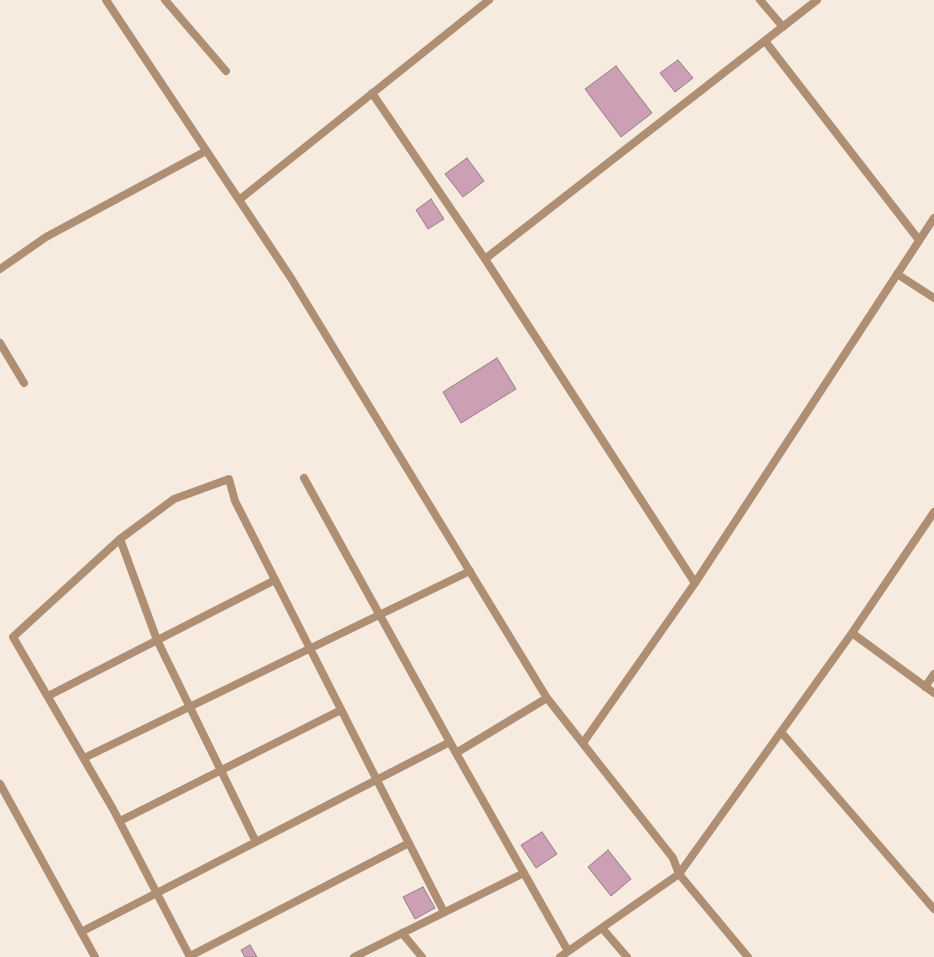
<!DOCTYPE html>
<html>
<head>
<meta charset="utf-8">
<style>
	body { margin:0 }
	canvas { display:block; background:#f7eadf }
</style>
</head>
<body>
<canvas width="934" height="957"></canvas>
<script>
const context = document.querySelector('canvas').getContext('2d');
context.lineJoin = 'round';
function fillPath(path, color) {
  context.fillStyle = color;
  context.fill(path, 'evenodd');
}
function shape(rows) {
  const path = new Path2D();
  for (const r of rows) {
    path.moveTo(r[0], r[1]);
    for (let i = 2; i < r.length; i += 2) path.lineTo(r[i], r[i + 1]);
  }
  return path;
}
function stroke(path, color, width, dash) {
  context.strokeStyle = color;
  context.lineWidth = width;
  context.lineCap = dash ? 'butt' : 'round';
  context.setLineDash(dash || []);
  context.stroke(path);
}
const building = shape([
	[678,60,693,78,675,92,660,73,678,60],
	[616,66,652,113,621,137,585,89,616,66],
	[467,158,484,181,463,197,445,174,467,158],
	[431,199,444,219,428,229,416,210,431,199],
	[497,358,516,389,461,423,443,392,497,358],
	[542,832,557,854,536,868,521,845,542,832],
	[608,850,631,879,611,896,588,867,608,850],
	[423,887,435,908,415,919,403,897,423,887],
	[250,945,257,957,245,957,241,950,250,945]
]);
const street = shape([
	[106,0,291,278,547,698,673,858,679,874,748,957],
	[165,0,226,71],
	[760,0,783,27],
	[765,41,919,240],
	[372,93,485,259],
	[239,200,489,0],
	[0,269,46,237,206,151],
	[897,274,934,298],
	[0,343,24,383],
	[304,478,456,753,568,951],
	[120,539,157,640,256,842],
	[695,583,485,259,817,0],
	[852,633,934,693],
	[925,687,934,674],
	[48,696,275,580],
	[781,732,934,909],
	[583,743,695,583,934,218],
	[456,753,547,698],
	[84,758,470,571],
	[0,784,95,957],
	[120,821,341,710],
	[602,928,627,957],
	[81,932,450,742],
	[402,933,422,957],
	[190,956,409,843],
	[190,957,113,809,13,637,120,539,174,499,229,479,235,501,444,912],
	[354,957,524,873],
	[560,957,679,874,852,633,934,512]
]);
fillPath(building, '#cd9fb4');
stroke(building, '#8f8086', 1);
stroke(street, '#af8f74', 8);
</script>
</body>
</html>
